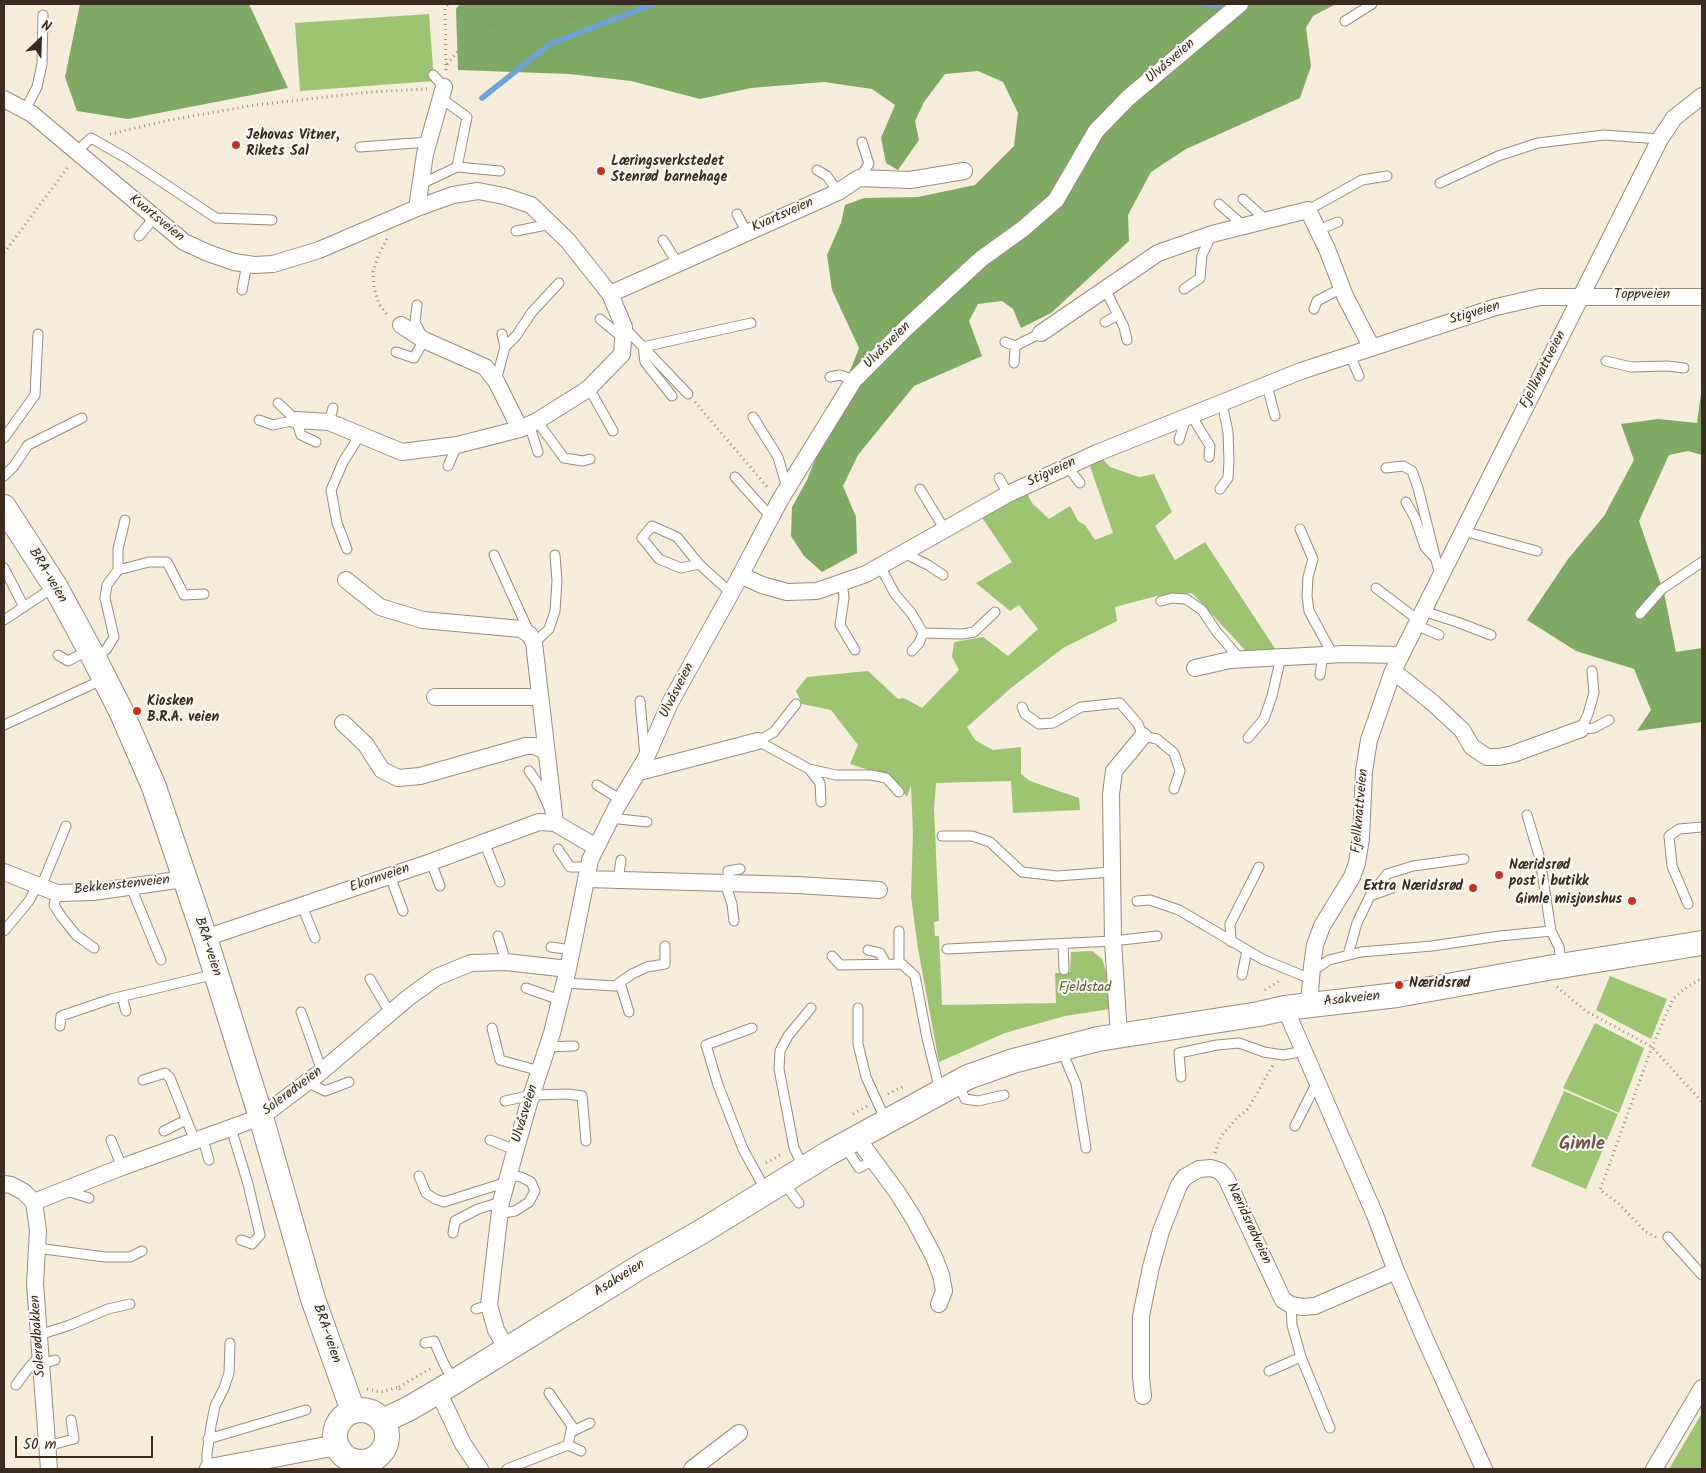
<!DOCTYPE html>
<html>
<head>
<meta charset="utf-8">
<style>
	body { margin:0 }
	#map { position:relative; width:1706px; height:1473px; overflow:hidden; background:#f6eddb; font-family:Kalam,sans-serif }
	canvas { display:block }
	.frame { position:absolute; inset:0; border:5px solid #3b2a1e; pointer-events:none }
	.north { position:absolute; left:15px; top:15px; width:50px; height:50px; -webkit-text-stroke:4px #fdfcf7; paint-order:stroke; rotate:24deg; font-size:14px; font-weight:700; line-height:20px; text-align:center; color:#3b2a1e }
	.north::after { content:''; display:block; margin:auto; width:18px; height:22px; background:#3b2a1e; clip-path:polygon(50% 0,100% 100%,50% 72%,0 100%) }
	.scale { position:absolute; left:15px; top:1436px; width:138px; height:22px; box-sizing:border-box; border:2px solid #3b2a1e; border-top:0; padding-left:6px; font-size:15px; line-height:18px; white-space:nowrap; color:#3b2a1e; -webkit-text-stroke:4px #fdfcf7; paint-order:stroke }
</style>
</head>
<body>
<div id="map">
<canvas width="1706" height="1473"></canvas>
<div class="frame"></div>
<div class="north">N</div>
<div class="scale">50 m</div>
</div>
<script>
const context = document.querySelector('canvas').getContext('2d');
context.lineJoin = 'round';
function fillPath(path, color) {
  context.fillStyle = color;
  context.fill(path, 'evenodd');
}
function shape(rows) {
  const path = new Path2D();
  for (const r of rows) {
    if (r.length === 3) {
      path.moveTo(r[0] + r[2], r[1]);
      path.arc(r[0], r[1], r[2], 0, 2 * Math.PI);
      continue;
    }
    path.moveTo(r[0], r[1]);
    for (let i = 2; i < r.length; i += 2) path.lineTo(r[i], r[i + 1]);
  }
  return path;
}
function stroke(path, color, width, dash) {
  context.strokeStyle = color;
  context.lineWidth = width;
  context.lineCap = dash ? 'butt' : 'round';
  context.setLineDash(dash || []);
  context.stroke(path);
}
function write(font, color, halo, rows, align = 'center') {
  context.font = font + ' Kalam,sans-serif';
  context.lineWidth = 4;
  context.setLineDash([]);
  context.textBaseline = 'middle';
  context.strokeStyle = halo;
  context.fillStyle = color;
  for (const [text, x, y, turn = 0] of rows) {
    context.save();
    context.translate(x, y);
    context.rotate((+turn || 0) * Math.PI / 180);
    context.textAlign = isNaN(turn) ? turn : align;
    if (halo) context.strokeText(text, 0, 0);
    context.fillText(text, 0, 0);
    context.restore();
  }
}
const green = shape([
	[429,14,434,81,300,91,295,23],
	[1102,458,1110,467,1139,477,1154,474,1172,512,1155,526,1175,560,1205,542,1276,650,1246,651,1192,593,1157,596,1115,607,1117,621,1063,648,1011,688,967,727,975,740,993,750,1021,747,1021,774,1030,781,1079,798,1080,810,1013,813,1011,781,936,783,934,808,939,921,934,922,935,936,939,936,942,1005,1056,1003,1055,973,1070,972,1071,952,1092,951,1102,959,1107,974,1110,1009,1065,1016,1005,1033,939,1062,918,949,911,896,913,834,911,785,907,797,891,777,850,764,858,745,831,710,802,704,796,691,807,677,868,671,898,699,904,698,922,708,959,670,952,657,954,642,983,637,1008,656,1038,629,1019,605,1010,611,976,583,1012,562,981,516,1026,491,1032,503,1049,519,1070,506,1078,521,1085,525,1095,540,1113,533,1089,463],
	[1610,976,1667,999,1651,1039,1596,1010],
	[1595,1023,1644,1048,1619,1113,1563,1088],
	[1564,1091,1618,1114,1586,1189,1531,1166],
	[1702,1413,1702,1469,1669,1469]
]);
const forest = shape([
	[80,4,249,4,288,88,128,119,77,111,65,77],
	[460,4,1336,4,1313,16,1306,28,1311,66,1300,98,1186,149,1151,172,1128,215,1129,241,1051,313,1021,328,1013,309,1002,301,978,304,969,321,982,356,914,386,858,455,843,486,856,517,857,553,822,572,804,556,791,536,792,507,807,480,859,348,832,290,827,255,841,223,845,205,864,198,918,197,975,185,1014,146,1018,113,1003,82,978,71,945,74,924,102,915,121,919,140,898,170,886,163,881,138,895,105,872,89,824,82,751,88,700,99,631,81,569,74,458,70,456,9],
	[1702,386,1702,455,1688,451,1669,455,1639,521,1664,593,1676,652,1702,648,1702,722,1637,731,1651,710,1634,669,1576,651,1527,620,1568,559,1604,516,1634,460,1621,424,1658,419,1697,423]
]);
const stream = shape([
	[1203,4,1232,7],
	[482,98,550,44,654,4]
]);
const path = shape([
	[447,64,479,27,563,19,639,4],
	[446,70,445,8,448,4],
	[110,134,170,120,255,105,370,92,427,89],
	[387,239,379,254,373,272,374,287,379,304,388,316],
	[4,253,69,166],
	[695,402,769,489],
	[1557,987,1586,1011,1652,1047,1702,1102],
	[1265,990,1281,980],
	[888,1094,904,1086],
	[853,1114,867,1106],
	[1215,1153,1221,1136,1237,1118,1248,1109,1273,1065],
	[766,1163,782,1154],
	[1656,1237,1646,1232,1618,1203,1600,1190,1652,1047,1673,999,1683,990,1702,978],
	[399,1387,433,1367],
	[367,1389,381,1392,399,1387,400,1390]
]);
const service = shape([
	[1345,21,1372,4],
	[433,75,444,87],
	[442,99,467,117,457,167,500,171],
	[25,110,37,87,42,64,43,15],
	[360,147,429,142],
	[76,152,91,138,126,158,216,218,272,220],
	[817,170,827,176,838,192],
	[859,178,869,164,862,142],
	[1440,183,1498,156,1538,143,1604,135,1660,139],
	[419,185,457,167],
	[1243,199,1267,221],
	[1219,204,1245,227],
	[1308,210,1362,180,1387,176],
	[737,214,747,233],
	[1318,230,1338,222],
	[516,231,551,224],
	[139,236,154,218],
	[663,240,678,264],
	[1105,289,1124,327,1127,340],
	[1184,289,1200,278,1202,255,1212,234],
	[242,290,247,264],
	[1314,309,1317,301,1342,288],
	[600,319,623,338],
	[1105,322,1118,315],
	[624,327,688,394],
	[1005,342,1015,346,1041,333],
	[505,347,516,336,532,312,559,283],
	[396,352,414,358,424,340,415,322,417,305],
	[1350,355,1359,376],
	[1606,361,1631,367,1668,366,1684,368],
	[1014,363,1015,346],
	[830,377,840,375,854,380],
	[496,381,505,347,502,334],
	[1267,385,1275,416],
	[589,388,613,431],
	[672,396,645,362,643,347,751,323],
	[278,403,296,420,301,435,316,442],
	[1191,415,1210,446,1209,457],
	[753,417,778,457,787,488],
	[259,420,273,425,296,420],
	[537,421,564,458,583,461,590,459],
	[329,422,333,408],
	[529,424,538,452],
	[4,438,35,395,38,334],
	[1179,440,1186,417],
	[448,466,457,445],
	[1067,466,1080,483],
	[1386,468,1403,466,1412,471,1418,488,1440,576],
	[4,476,14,466,28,445,82,418],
	[735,477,771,517],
	[999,478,1008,494],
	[920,489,945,530],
	[1220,489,1228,478,1229,461,1228,432,1222,403],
	[1406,502,1415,518,1425,547,1434,557],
	[1300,529,1313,559,1308,577,1307,596,1309,611,1333,655],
	[1463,531,1537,551],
	[347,549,337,523,331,490,343,462,360,435],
	[904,553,928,565,943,575],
	[494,555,529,632],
	[699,564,681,568,659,559,642,538,652,526,677,537,699,564,731,593],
	[880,566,895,594,912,614,923,633,919,643,912,651],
	[4,568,24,607],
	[118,570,118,549,125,520],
	[842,582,844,598,840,625,855,650],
	[1376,588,1418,620],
	[1161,601,1172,598,1186,599,1202,610,1216,631,1240,659],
	[1423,611,1457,622,1491,635],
	[1640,614,1662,589,1702,562],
	[4,620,54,587],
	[1416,625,1439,635],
	[923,633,962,634,974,632,995,612],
	[534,643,549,629,555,611,557,581,555,555],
	[106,650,114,637,105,598,107,585,118,570,149,562,167,562,184,595,204,594],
	[58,655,68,661,89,650],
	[1592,671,1594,693,1588,714,1581,729,1594,728,1609,720],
	[1320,675,1323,655],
	[640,701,645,757],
	[1022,707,1025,714,1039,724,1053,723,1081,707,1120,703,1138,724,1143,736,1157,739,1174,753,1180,771,1174,789],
	[4,725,104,679],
	[1248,738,1264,719,1272,696,1281,657],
	[758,741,809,769,820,783,821,802],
	[758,741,774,732,796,704],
	[809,769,836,775,871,775,886,778,899,792],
	[529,771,539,785,549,808],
	[597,785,621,800],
	[1527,815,1540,859,1551,931],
	[610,818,647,822],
	[942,836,972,836,990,842,1022,872,1057,876,1112,872],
	[484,842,500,882],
	[558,849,570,867,588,867],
	[431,862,440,886],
	[390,876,403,911],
	[618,880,621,860],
	[725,883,732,904,734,921],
	[728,883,728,871,740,869],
	[41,887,66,826],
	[131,887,161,960],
	[57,893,54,905,61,916,76,935,94,948],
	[1370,896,1387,874,1413,866,1464,859],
	[1137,901,1150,900,1179,910,1262,959,1311,979],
	[1688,904,1672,866,1669,836,1679,829,1702,827],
	[302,906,315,938],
	[4,931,29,901,37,886],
	[498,936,506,962],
	[1231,942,1230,924,1259,867],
	[1063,944,1064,970],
	[551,947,572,950],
	[947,949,1113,941,1157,936],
	[868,950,880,953,886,964],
	[1348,955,1357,923,1370,896,1392,888],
	[832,956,840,965,902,964,915,976,927,1038,940,1091],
	[899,964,899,931],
	[1311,972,1329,960,1361,952,1432,946,1500,936,1551,931,1559,947,1562,966],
	[1242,975,1247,950],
	[370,979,390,1013],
	[565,983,615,986,632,974,647,967,665,964,665,946],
	[620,983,629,1012],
	[526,988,560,1000],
	[122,997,126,1011],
	[858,1008,858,1044,866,1077,886,1121],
	[301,1012,322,1071],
	[60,1026,61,1016,111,999,216,974],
	[492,1028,500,1060,540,1071],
	[752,1028,706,1045,718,1085,743,1149,766,1191],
	[547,1047,574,1046],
	[1061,1049,1076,1084,1086,1148],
	[1181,1077,1179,1053,1217,1045,1239,1043,1264,1052,1283,1055,1304,1051],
	[143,1080,165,1073,170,1078,195,1141],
	[307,1082,325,1091,349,1082],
	[958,1083,965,1099,978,1101,1004,1095],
	[505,1101,532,1095,568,1094,582,1096,586,1141],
	[1295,1126,1317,1082],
	[231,1128,248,1184,260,1235,252,1244,241,1240],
	[164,1131,186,1120],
	[203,1139,209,1160],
	[111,1140,122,1167],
	[490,1140,515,1150],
	[844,1145,859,1168,874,1160],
	[804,1168,794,1148,779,1069,780,1051,788,1036,811,1008],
	[419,1176,426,1193,435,1199,444,1202,507,1182],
	[783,1182,799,1203],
	[67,1191,89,1198],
	[499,1214,515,1211,529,1202,535,1191,531,1182,521,1177,509,1175],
	[453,1233,455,1221,478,1209,501,1202],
	[1668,1237,1702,1275],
	[37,1248,105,1257,130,1257,142,1251],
	[1291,1305,1292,1325,1301,1357,1330,1428],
	[476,1309,489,1305],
	[39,1335,70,1325,108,1309,130,1304],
	[425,1343,434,1341,443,1362,454,1382],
	[41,1364,55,1360],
	[1269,1371,1301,1357],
	[16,1385,27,1370,40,1355],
	[571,1432,590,1423],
	[208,1439,306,1410],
	[568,1445,581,1451],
	[47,1446,74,1439,71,1420],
	[207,1469,207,1454,211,1426,215,1406,224,1388,229,1373,230,1343],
	[507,1469,568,1445,572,1426,549,1393]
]);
const minor = shape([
	[4,99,32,114,184,242,208,253,234,262,254,265,273,264,319,250,417,208,453,195,478,191,504,196,531,205,568,241,610,294,624,327,622,354,588,389,537,421,520,429,457,445,402,452,329,422,296,420],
	[417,208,425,154,444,87],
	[610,294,838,192,859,178,910,180,964,171],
	[401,325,424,340,485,367,496,381,520,429],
	[1041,333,1158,253,1212,234,1308,210,1327,249,1345,296,1372,348],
	[740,575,762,585,787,592,817,591,866,574,1008,494,1097,453,1301,371,1496,307,1540,297,1702,297],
	[346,580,380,607,423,620,521,629,530,635,534,643,555,823],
	[1195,668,1230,660,1266,658,1345,654,1401,655],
	[1393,671,1433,703,1462,730,1472,747,1487,757,1499,757,1513,754,1581,729],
	[435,697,540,697],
	[343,723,366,745,382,770,398,778,420,776,526,746,535,746,545,751],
	[639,772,758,741],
	[4,872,57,893,93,892,184,879],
	[586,879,797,885,879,890],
	[205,938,431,862,539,822,555,823,596,847],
	[1309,1005,1312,966,1315,945,1322,926,1352,877,1357,863,1361,838,1364,771,1369,740,1393,671,1660,139,1674,118,1702,96],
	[1285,1008,1375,1215,1396,1271,1422,1332,1484,1469],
	[1119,1036,1113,941,1111,794,1114,771,1143,736],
	[857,1138,897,1192,914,1219,934,1257,941,1275,944,1291,939,1304],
	[4,1184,11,1185,24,1192,34,1202,122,1167,261,1117,322,1071,409,997,437,977,471,963,506,962,568,969],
	[34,1202,38,1230,35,1284,49,1469],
	[507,1349,496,1330,489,1305,501,1202,528,1106,552,1033,568,969,590,860,616,808,645,760,670,703,731,593,780,500,854,380,906,328,981,259,1024,228,1056,200,1096,131,1128,98,1240,4],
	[438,1391,463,1444,480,1469],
	[1143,1396,1141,1378,1141,1316,1151,1267,1161,1231,1179,1185,1185,1177,1199,1169,1211,1168,1220,1171,1226,1178,1283,1300,1291,1305,1303,1307,1315,1306,1396,1271],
	[692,1469,739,1433],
	[1654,1469,1702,1388]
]);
const tertiary = shape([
	[210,1469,337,1445]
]);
const secondary = shape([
	[4,507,55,586,93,656,121,711,154,787,205,938,261,1117,313,1299,353,1411],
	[361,1436,26],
	[383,1421,410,1408,454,1382,643,1265,701,1232,829,1153,968,1077,1013,1061,1098,1039,1259,1014,1285,1008,1397,995,1548,968,1702,943]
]);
const markers = [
	[236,145,5,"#c8321e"],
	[601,171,5,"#c8321e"],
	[137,711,5,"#c8321e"],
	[1499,875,5,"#c8321e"],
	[1473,888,5,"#c8321e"],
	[1632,901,5,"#c8321e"],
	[1399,985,5,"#c8321e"]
];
const streetNames = [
	["Ulvåsveien",1171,62,-41],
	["Kvartsveien",783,216,-24],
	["Kvartsveien",156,219,39],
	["Toppveien",1642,296],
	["Stigveien",1475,314,-17],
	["Ulvåsveien",888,346,-45],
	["Fjellknattveien",1544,370,-63],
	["Stigveien",1052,473,-25],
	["BRA-veien",47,576,59],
	["Ulvåsveien",678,691,-63],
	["Fjellknattveien",1361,811,-85],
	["Ekornveien",380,879,-19],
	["Bekkenstenveien",122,886,-6],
	["BRA-veien",207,947,72],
	["Asakveien",1352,1000,-6],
	["Solerødveien",293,1092,-37],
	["Ulvåsveien",526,1114,-73],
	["Næridsrødveien",1248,1224,65],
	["Asakveien",620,1279,-32],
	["BRA-veien",326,1334,71],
	["Solerødbakken",39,1336,-94]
];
const poiNames = [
	["Jehovas Vitner,",246,137],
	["Rikets Sal",246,153],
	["Læringsverkstedet",611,163],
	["Stenrød barnehage",611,179],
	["Kiosken",147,703],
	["B.R.A. veien",147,719],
	["Næridsrød",1509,867],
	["post i butikk",1509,883],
	["Extra Næridsrød",1463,888,"right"],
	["Gimle misjonshus",1622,901,"right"],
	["Næridsrød",1409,985]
];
const parkNames = [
	["Fjeldstad",1085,989]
];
const districtNames = [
	["Gimle",1582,1146]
];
fillPath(green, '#9dc571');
fillPath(forest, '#7eaa63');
stroke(stream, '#6ca5db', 5.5);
stroke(service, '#988c7c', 11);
stroke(minor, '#988c7c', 18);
stroke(tertiary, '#988c7c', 22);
stroke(secondary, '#988c7c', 26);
stroke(path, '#988c7c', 3, [1, 4]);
stroke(service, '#fff', 9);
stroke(minor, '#fff', 16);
stroke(tertiary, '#fff', 20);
stroke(secondary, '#fff', 24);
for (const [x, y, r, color] of markers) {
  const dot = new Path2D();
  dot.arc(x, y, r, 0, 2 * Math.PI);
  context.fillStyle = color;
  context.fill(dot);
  stroke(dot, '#fdfcf7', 2);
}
write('14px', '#3b2a1e', '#fdfcf7', streetNames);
write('bold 14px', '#3b2a1e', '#fdfcf7', poiNames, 'left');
write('14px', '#585837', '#fdfcf7', parkNames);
write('bold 19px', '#74564d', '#fdfcf7', districtNames);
</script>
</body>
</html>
